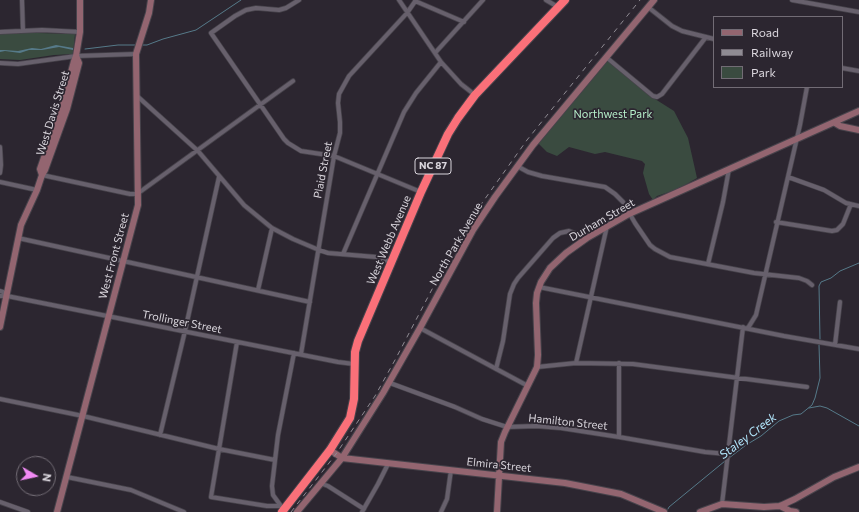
<!DOCTYPE html>
<html>
<head>
<meta charset="utf-8">
<style>
	body { margin:0 }
	#map { position:relative; width:859px; height:512px; overflow:hidden; background:#2c2630; font-family:Commissioner,sans-serif }
	canvas { display:block }
	.legend { position:absolute; left:713px; top:16px; width:130px; height:72px; box-sizing:border-box; background:#2c2630; border:1px solid #726c75; margin:0; padding:5px 7px; list-style:none; font-size:12px; color:#dad6dd }
	.legend li { display:flex; align-items:center; gap:8px; height:20px }
	.legend b { width:20px; border:1px solid #726c75 }
	.north { position:absolute; left:16px; top:456px; width:40px; height:40px; box-sizing:border-box; background:#2c2630; border:1px solid #726c75; border-radius:50%; rotate:99deg; font-size:11px; font-weight:700; line-height:16px; text-align:center; color:#dad6dd }
	.north::after { content:''; display:block; margin:auto; width:14px; height:18px; background:#f18af4; clip-path:polygon(50% 0,100% 100%,50% 72%,0 100%) }
</style>
</head>
<body>
<div id="map">
<canvas width="859" height="512"></canvas>
<ul class="legend">
<li><b style="height:5px;background:#936570"></b>Road</li>
<li><b style="height:5px;background:#8f8b93"></b>Railway</li>
<li><b style="height:11px;background:#3a4b40"></b>Park</li>
</ul>
<div class="north">N</div>
</div>
<script>
const context = document.querySelector('canvas').getContext('2d');
context.lineJoin = 'round';
function fillPath(path, color) {
  context.fillStyle = color;
  context.fill(path, 'evenodd');
}
function shape(rows) {
  const path = new Path2D();
  for (const r of rows) {
    path.moveTo(r[0], r[1]);
    for (let i = 2; i < r.length; i += 2) path.lineTo(r[i], r[i + 1]);
  }
  return path;
}
function stroke(path, color, width, dash) {
  context.strokeStyle = color;
  context.lineWidth = width;
  context.lineCap = dash ? 'butt' : 'round';
  context.setLineDash(dash || []);
  context.stroke(path);
}
function write(font, color, halo, rows, align = 'center') {
  context.font = font + ' Commissioner,sans-serif';
  context.lineWidth = 3.5;
  context.setLineDash([]);
  context.textBaseline = 'middle';
  context.strokeStyle = halo;
  context.fillStyle = color;
  for (const [text, x, y, turn = 0] of rows) {
    context.save();
    context.translate(x, y);
    context.rotate((+turn || 0) * Math.PI / 180);
    context.textAlign = isNaN(turn) ? turn : align;
    if (halo) context.strokeText(text, 0, 0);
    context.fillText(text, 0, 0);
    context.restore();
  }
}
const green = shape([
	[0,32,75,34,73,54,54,55,20,60,0,59],
	[607,59,655,99,674,111,688,138,697,178,678,189,657,196,653,200,649,194,643,173,645,164,642,161,605,152,595,154,569,147,557,156,547,152,538,143]
]);
const water = shape([
	[56,45,73,48,73,50,59,47,42,50,29,50,20,53,5,51,0,52,0,50,4,50,18,51,32,48,41,49]
]);
const stream = shape([
	[141,45,147,45,163,39,196,30,241,0],
	[85,49,118,45,136,45],
	[820,339,819,286,821,282,831,278,840,271,859,263],
	[809,408,820,406,827,408,859,426],
	[729,458,746,445,761,436,779,421,793,415,801,414,812,405,815,398,820,378,819,345],
	[668,509,669,507,725,461]
]);
const street = shape([
	[22,0,23,31],
	[299,0,286,8,279,10,256,8,246,10,235,16,211,33,284,139,288,143,301,151,334,156,421,192],
	[399,0,441,62,461,84,475,95],
	[546,0,558,7],
	[792,0,859,12],
	[415,1,464,22],
	[648,7,672,26,682,31,714,39],
	[0,32,42,30,80,32],
	[435,53,483,0],
	[606,57,653,96,657,97,662,94,706,37],
	[0,63,18,64,76,56,136,54],
	[842,68,859,71],
	[136,95,198,151,244,205,272,228,293,239,319,250,328,253,376,257,391,262],
	[0,147,1,165,0,173],
	[517,166,528,172,542,176,605,187,615,194,623,202,635,223,650,245,655,249,670,257,754,273,799,278,807,281,812,285],
	[42,175,130,194,137,194,293,81],
	[788,177,824,190,846,203,859,206],
	[0,182,37,190],
	[776,222,832,231,837,230,843,224,851,204],
	[18,238,310,302],
	[343,254,404,112,416,93,441,62],
	[708,264,723,202,729,169],
	[539,287,784,336,859,349],
	[258,290,272,228],
	[0,291,3,292,7,296],
	[0,296,7,296,338,362,354,364],
	[420,328,528,386],
	[748,328,756,315,800,125,807,87],
	[237,342,211,497,267,506,280,506],
	[835,345,840,302],
	[301,354,334,156,340,133,340,122,338,103,339,94,349,76,407,13,416,0],
	[576,363,607,226],
	[619,363,619,437],
	[537,367,576,363,633,364,807,387],
	[496,369,503,341,510,294,514,284,518,278,553,238,560,233,569,231,587,238],
	[390,383,455,407,482,419,507,427,536,426,561,428,619,437,705,452,727,454],
	[0,399,83,416,219,449,275,460],
	[160,435,185,331,219,177],
	[67,477,131,490,184,512],
	[320,483,328,486,364,509],
	[0,502,28,512],
	[722,504,743,327],
	[281,506,273,495,272,486,278,435,294,353],
	[362,512,378,484,388,464],
	[441,512,447,499,451,470]
]);
const secondary = shape([
	[835,123,840,126,859,130],
	[42,175,40,169,62,106,74,61,76,56,80,32,80,0],
	[0,327,21,225,37,190,42,175,45,170,67,109,79,63,76,56],
	[330,450,342,458,565,483,621,494,664,512],
	[780,506,790,511,796,512],
	[57,512,138,205,136,54,149,13,151,0],
	[297,512,342,458,383,393,420,328,473,230,495,197,533,145,654,0],
	[497,512,501,442,505,432,537,367,538,355,536,303,537,293,541,282,550,268,566,253,587,238,629,214,859,111],
	[700,512,722,504,764,507,780,506,795,499,834,477,859,467]
]);
const highway = shape([
	[282,512,330,450,350,418,354,399,355,352,358,341,421,192,448,134,458,118,475,95,565,0]
]);
const rail = shape([
	[291,512,336,454,375,396,395,360,440,274,459,239,482,203,527,140,640,0]
]);
const shields = [
	[433,166,36]
];
const shieldNames = [
	["NC 87",433,166]
];
const streetNames = [
	["West Davis Street",53,113,-73],
	["Plaid Street",323,170,-79],
	["Durham Street",602,220,-30],
	["West Webb Avenue",389,240,-67],
	["North Park Avenue",456,244,-60],
	["West Front Street",114,256,-75],
	["Trollinger Street",182,322,11],
	["Hamilton Street",568,422,6],
	["Elmira Street",499,465,6]
];
const parkNames = [
	["Northwest Park",613,114]
];
const waterNames = [
	["Staley Creek",748,436,-37]
];
fillPath(green, '#3a4b40');
fillPath(water, '#567a89');
stroke(stream, '#567a89', 1);
stroke(street, '#47434b', 5.5);
stroke(secondary, '#47434b', 8);
stroke(highway, '#47434b', 10);
stroke(street, '#67606c', 4);
stroke(secondary, '#936570', 6);
stroke(highway, '#fa7079', 8);
stroke(rail, '#8f8b93', 1, [5, 5]);
for (const [x, y, w] of shields) {
  const box = new Path2D();
  box.roundRect(x - w / 2, y - 8, w, 16, 3);
  context.fillStyle = '#2c2630';
  context.fill(box);
  stroke(box, '#dad6dd', 1);
}
write('bold 10px', '#dad6dd', null, shieldNames);
write('11px', '#dad6dd', '#2c2630', streetNames);
write('11px', '#b6efca', '#2c2630', parkNames);
write('italic 12px', '#b3e8fe', '#2c2630', waterNames);
</script>
</body>
</html>
